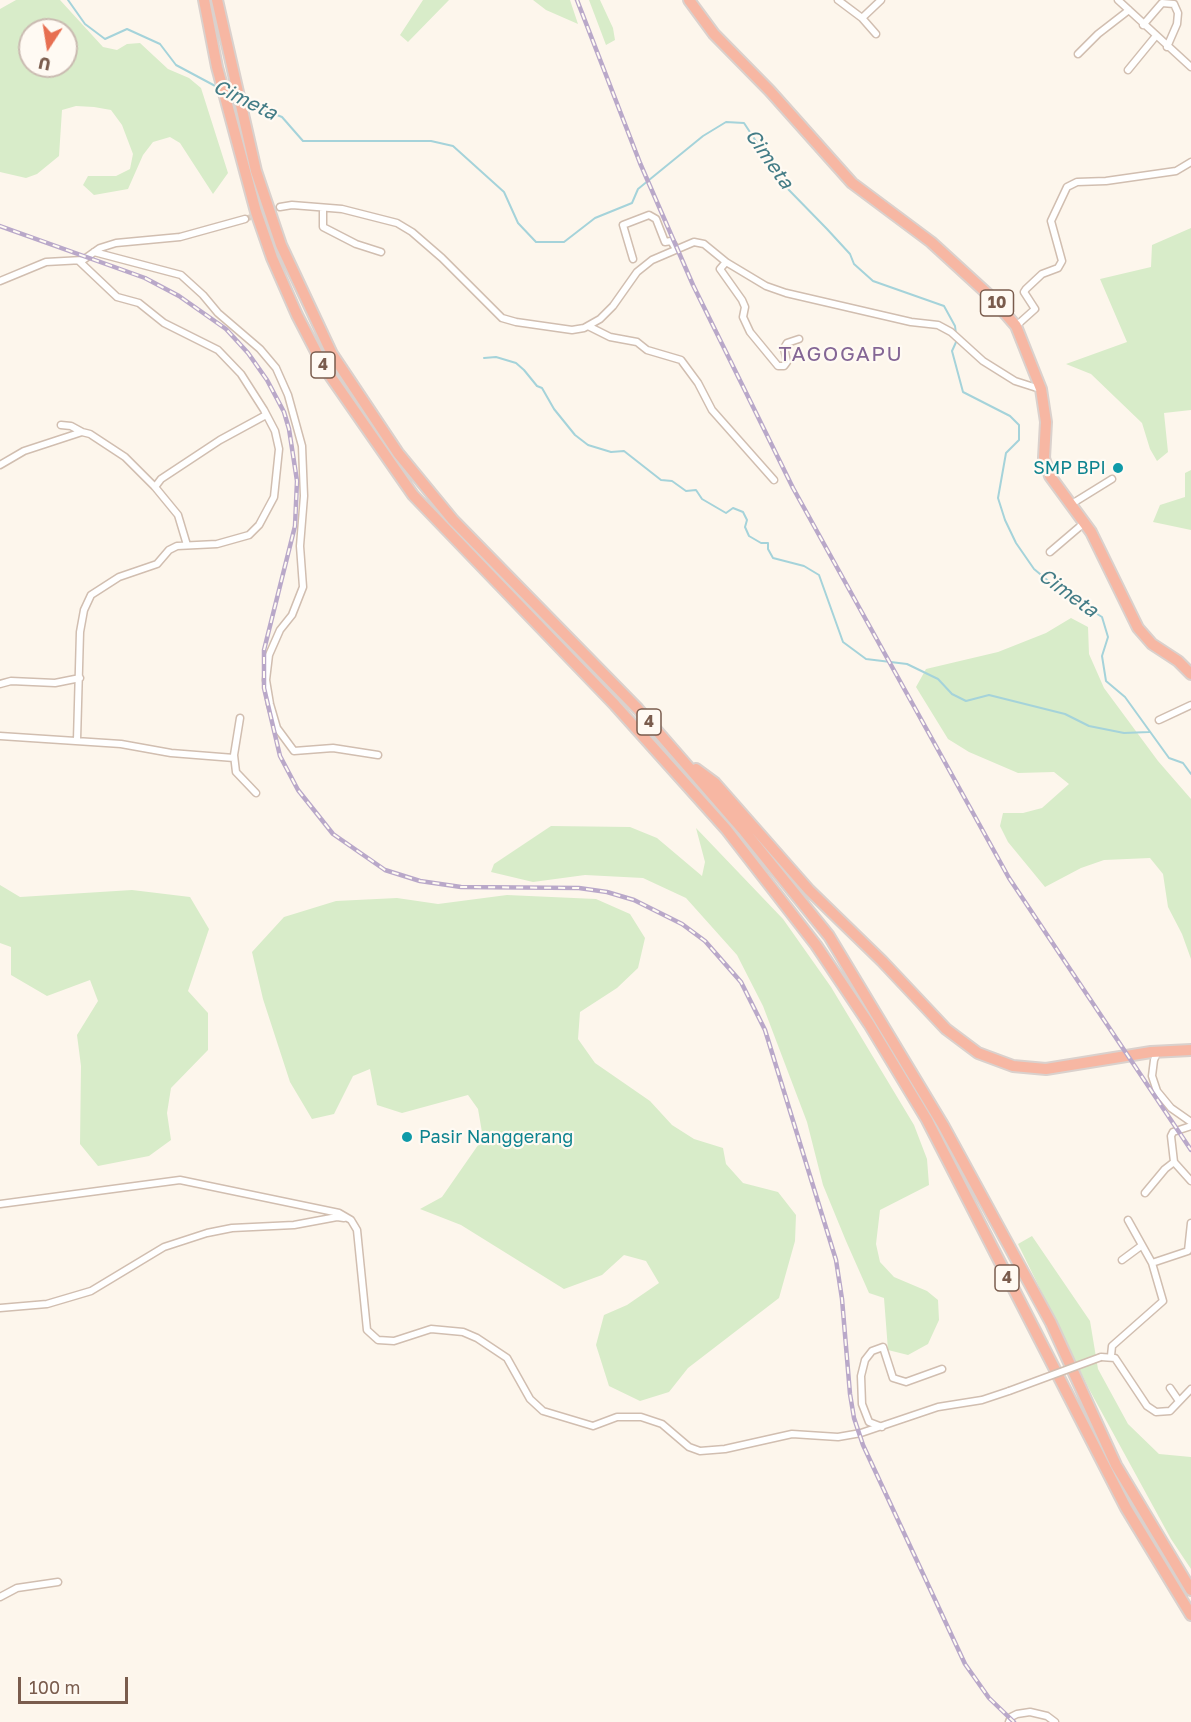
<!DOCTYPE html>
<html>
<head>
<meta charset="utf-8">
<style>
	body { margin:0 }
	#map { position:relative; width:1191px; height:1722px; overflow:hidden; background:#fdf6ec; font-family:"Golos Text",sans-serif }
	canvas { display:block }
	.north { position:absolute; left:18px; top:18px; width:60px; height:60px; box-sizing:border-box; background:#fffaf3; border:2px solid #cabbb1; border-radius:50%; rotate:192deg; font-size:16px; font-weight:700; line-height:24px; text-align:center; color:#7a5c4d }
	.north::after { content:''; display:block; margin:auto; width:21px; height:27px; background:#e76f51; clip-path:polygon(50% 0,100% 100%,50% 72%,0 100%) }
	.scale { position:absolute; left:18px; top:1677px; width:110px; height:27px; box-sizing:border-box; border:3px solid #7a5c4d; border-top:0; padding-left:8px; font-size:18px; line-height:21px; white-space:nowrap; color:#7a5c4d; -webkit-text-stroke:4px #fffaf3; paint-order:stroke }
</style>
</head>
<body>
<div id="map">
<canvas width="1191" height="1722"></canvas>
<div class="north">U</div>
<div class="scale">100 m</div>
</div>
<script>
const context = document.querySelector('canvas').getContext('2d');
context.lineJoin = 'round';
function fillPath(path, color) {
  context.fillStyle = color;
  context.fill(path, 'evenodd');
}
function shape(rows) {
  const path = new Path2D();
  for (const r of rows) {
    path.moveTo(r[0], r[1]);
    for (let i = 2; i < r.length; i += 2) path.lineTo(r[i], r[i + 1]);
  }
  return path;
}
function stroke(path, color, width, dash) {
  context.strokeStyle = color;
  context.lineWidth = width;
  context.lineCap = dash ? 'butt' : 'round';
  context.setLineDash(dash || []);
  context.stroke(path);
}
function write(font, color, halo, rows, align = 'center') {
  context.font = font + ' "Golos Text",sans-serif';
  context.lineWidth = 4.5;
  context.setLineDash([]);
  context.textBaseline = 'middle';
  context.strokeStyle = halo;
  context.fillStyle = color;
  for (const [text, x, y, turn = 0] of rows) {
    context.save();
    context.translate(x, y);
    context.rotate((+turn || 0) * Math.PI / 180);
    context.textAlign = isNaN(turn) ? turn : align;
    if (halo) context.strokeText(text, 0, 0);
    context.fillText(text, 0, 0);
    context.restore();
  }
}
const green = shape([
	[16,0,60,0,103,47,117,50,127,44,140,43,168,69,189,78,201,88,228,173,213,194,180,143,170,137,153,142,143,155,128,189,94,195,83,185,88,176,116,176,130,169,133,154,122,125,111,110,94,107,76,106,62,110,59,156,37,174,26,178,0,172,0,9],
	[30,30,66,30,66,66,30,66],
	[423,0,449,0,408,42,400,35],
	[533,0,570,0,578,24,546,10],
	[589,0,600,0,613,28,615,40,606,45],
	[1191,228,1191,410,1164,413,1168,452,1157,461,1150,449,1142,423,1091,374,1066,364,1127,342,1100,279,1151,267,1152,245],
	[1191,470,1191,530,1153,522,1160,505,1185,497,1185,473],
	[1071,618,1088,627,1089,654,1104,688,1158,761,1191,799,1191,959,1182,934,1168,907,1163,874,1150,858,1104,860,1081,868,1045,887,1008,842,1000,826,1003,813,1023,813,1042,808,1069,784,1054,772,1018,773,969,752,948,739,916,687,926,669,998,652,1046,633],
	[551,826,630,827,657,838,702,876,705,862,696,828,783,919,831,987,914,1125,927,1159,929,1185,880,1210,876,1244,880,1262,894,1277,927,1291,938,1300,939,1320,928,1344,908,1355,888,1350,884,1298,869,1293,846,1241,823,1185,807,1122,763,1006,737,955,686,898,643,878,585,875,533,882,491,872,494,864],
	[0,885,20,897,132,890,190,897,209,929,188,991,208,1013,208,1050,171,1088,167,1113,171,1140,149,1156,98,1166,80,1144,81,1066,77,1035,98,1001,90,980,47,996,11,975,11,947,0,943],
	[507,895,596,899,630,914,645,938,638,968,617,988,580,1012,578,1039,595,1063,650,1101,672,1125,694,1139,723,1148,726,1164,743,1183,778,1192,796,1215,795,1241,779,1298,688,1368,669,1392,640,1401,609,1386,596,1345,604,1315,627,1305,659,1283,646,1261,624,1255,602,1275,564,1289,461,1225,420,1209,442,1197,483,1138,478,1109,468,1095,402,1113,377,1105,370,1069,353,1076,334,1114,312,1119,290,1082,263,999,252,952,284,917,336,901,397,898,438,904],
	[1032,1236,1090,1321,1098,1369,1128,1424,1159,1454,1191,1457,1191,1569,1171,1539,1089,1389,1018,1244]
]);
const stream = shape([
	[68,0,85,24,105,39,127,29,160,44,176,65,219,88],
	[245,102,282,117,303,141,431,141,453,146,504,192,518,223,536,242,564,242,595,218,632,203,638,189,703,136,726,122,744,123,786,187,827,229,850,254,854,264,873,281,944,306,955,326,956,334],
	[957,340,952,351,963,392,1010,416,1019,425,1019,440,1006,453,998,498,1005,520,1016,543,1034,569,1058,589,1102,617,1108,637,1102,656,1106,681,1125,697,1169,758,1183,763,1191,774],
	[484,358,496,357,516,363,524,370,537,386,542,388,554,409,575,435,588,445,611,452,624,451,661,480,672,481,686,491,696,490,702,499,726,513,733,508,743,512,747,520,745,527,749,536,761,543,768,543,768,549,773,558,804,566,819,575,843,642,866,659,907,664,938,679,952,694,966,701,989,695,1065,714,1089,726,1124,733,1149,732]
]);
const streetTunnel = shape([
	[245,219,280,207]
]);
const street = shape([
	[838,0,862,18,876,34],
	[1118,0,1191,67],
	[862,18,881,0],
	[1143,25,1162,3,1174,4,1178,13,1177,24,1167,47],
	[1078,54,1098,34,1129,10],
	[1128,70,1155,37],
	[280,207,292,205,342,209,397,223,412,232,442,258,502,318,516,322,572,330,584,328,600,319,613,306,637,272,652,260,694,242,704,244,726,262,766,286,786,293,911,322,938,325,951,332,983,361,1015,381,1040,389],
	[323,208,323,227,356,244,381,252],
	[94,252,181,275,203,295,218,313,260,349,276,368,288,395,302,446,304,496,300,546,303,587,292,615,280,630,269,655,266,680,270,704,277,728,294,751,333,748,378,755],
	[633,259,623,225,649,215,656,219,665,242,671,241,676,249],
	[726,262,720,269,742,300,745,307,743,317,750,332,778,366,784,366,787,362,784,348,787,343,799,339],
	[0,281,46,262,83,260,100,248,116,243,180,237,245,219],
	[588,326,610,337,637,342,647,350,681,360,698,383,712,410,774,480],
	[1016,326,1035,309,1024,292,1026,289,1042,274,1058,268,1062,261,1051,221,1067,187,1077,182,1106,181,1176,171,1191,162],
	[61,425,71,426,82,432],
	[0,465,24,451,82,432,90,434,125,457,155,487,178,515,187,545],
	[155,487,161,479,220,440,266,415],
	[1070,505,1112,479],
	[1050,552,1084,523],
	[0,684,11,681,55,683,80,678],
	[240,718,234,755,236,772,256,793],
	[1159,720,1191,705],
	[0,736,121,744,171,753,234,758],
	[77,740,80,632,84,610,91,595,119,577,157,564,169,550,177,546,217,544,249,535,259,525,274,497,279,449,275,431,264,410,241,374,218,350,164,323,139,303,117,297,79,261],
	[1158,1051,1154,1060,1152,1076,1157,1091,1171,1108,1191,1122],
	[1191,1126,1173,1132,1171,1136,1174,1162,1191,1181],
	[1145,1193,1165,1169,1174,1162],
	[0,1204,180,1180,339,1213,351,1220,357,1230,367,1330,378,1340,394,1341,431,1329,463,1332,477,1338,507,1358,530,1399,543,1411,593,1426,617,1417,641,1417,662,1424,689,1447,700,1451,725,1449,792,1434,838,1437,861,1433,938,1407,982,1400,1009,1391],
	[1122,1260,1141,1246],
	[1152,1263,1188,1251,1191,1223],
	[0,1308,47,1304,91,1291,164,1247,207,1233,232,1228,294,1225,337,1217,344,1218],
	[1111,1356,1112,1346,1163,1301,1152,1263,1128,1220],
	[1101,1357,1115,1358,1147,1406,1156,1412,1170,1411,1191,1389],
	[1170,1388,1179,1401],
	[882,1427,869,1422,862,1404,861,1376,865,1360,872,1351,883,1347,893,1378,906,1382,942,1369],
	[0,1597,17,1588,58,1582],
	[1009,1722,1011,1717,1017,1714,1030,1712,1047,1716,1055,1722]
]);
const highway = shape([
	[204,0,217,67,256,212,272,258,297,315,324,367,413,495,615,705,726,829,816,945,869,1024,927,1120,1126,1508,1191,1615],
	[217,0,256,171,281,245,332,354,398,453,453,520,638,709,745,832,829,936,943,1125,1051,1323,1116,1465,1191,1590],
	[689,0,714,34,770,91,852,183,931,242,990,296,1016,326,1041,389,1046,422,1044,458,1050,476,1091,532,1138,628,1152,644,1178,661,1191,674],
	[696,769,715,783,809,890,882,961,946,1029,978,1053,1013,1066,1046,1069,1151,1052,1191,1050]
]);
const rail = shape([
	[577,0,640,163,693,285,793,488,1009,878,1191,1150],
	[0,226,145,278,179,296,226,329,248,353,267,380,284,412,289,429,297,481,295,526,264,650,264,688,280,756,298,790,333,834,385,870,420,881,461,887,579,888,607,892,634,900,682,924,705,941,741,982,765,1030,836,1260,842,1299,850,1394,854,1418,863,1445,965,1664,989,1698,1014,1722]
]);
const streetBridge = shape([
	[1009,1391,1101,1357]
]);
const markers = [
	[1118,468,6,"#0f9aa8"],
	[407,1137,6,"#0f9aa8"]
];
const shields = [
	[997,303,33],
	[323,365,24],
	[649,722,24],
	[1007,1278,24]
];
const shieldNames = [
	["10",997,303],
	["4",323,365],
	["4",649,722],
	["4",1007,1278]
];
const cultureNames = [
	["SMP BPI",1106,468],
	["Pasir Nanggerang",419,1137,"left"]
];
const waterNames = [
	["Cimeta",245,100,26],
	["Cimeta",769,159,55],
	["Cimeta",1068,593,36]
];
const quarterNames = [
	["TAGOGAPU",841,354]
];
fillPath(green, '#d8ecc9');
stroke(stream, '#a5d3da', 2);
stroke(streetTunnel, '#dcd0c4', 6, [6, 3]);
stroke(street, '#d1beb0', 9);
stroke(highway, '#dad1cd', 14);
stroke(street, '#fff', 6);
stroke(highway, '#f7b7a3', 10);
stroke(rail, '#b9a8c9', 4.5);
stroke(rail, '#fffaf3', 2, [7]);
stroke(streetBridge, '#d1beb0', 9, []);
stroke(streetBridge, '#fff', 6);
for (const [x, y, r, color] of markers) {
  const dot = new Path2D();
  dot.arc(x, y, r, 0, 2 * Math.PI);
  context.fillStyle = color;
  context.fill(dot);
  stroke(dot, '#fffaf3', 2);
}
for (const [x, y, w] of shields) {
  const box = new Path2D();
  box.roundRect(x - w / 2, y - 13, w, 26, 4.5);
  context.fillStyle = '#fffaf3';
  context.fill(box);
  stroke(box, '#7a5c4d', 1.5);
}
write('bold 16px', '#7a5c4d', null, shieldNames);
write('18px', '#0d838f', '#fffaf3', cultureNames, 'right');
write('italic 20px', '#437c86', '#fffaf3', waterNames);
context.letterSpacing = '1.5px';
write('21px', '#846695', '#fffaf3', quarterNames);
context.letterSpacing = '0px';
</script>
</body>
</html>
